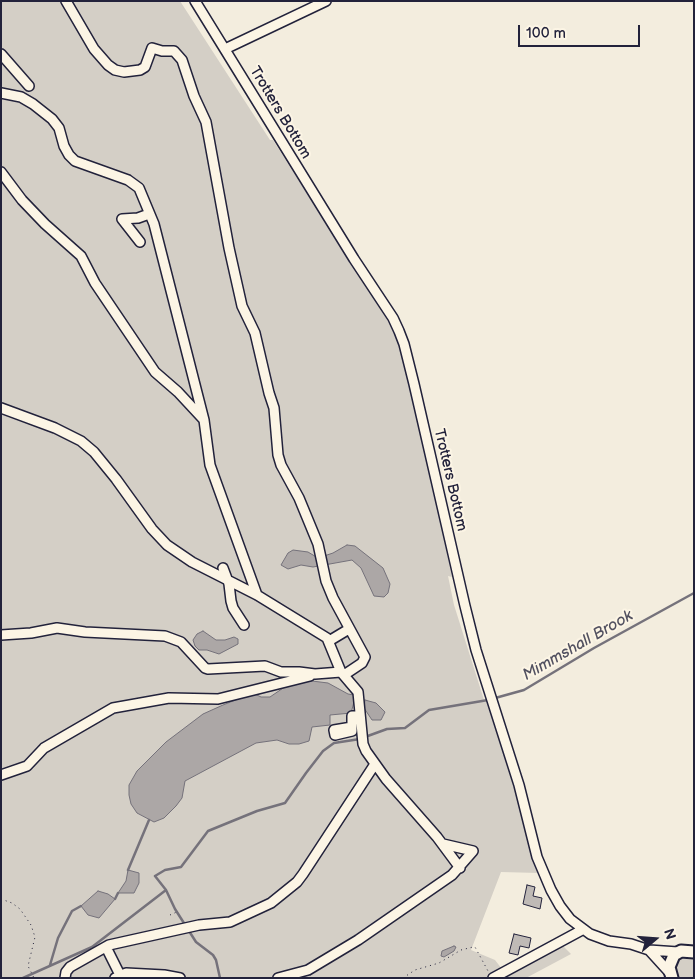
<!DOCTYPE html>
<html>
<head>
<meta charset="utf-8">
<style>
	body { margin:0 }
	#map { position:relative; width:695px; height:979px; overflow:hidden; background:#f3edde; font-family:"Balsamiq Sans",sans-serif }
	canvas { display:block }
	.frame { position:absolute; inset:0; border:2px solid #22223b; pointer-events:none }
	.north { position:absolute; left:630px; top:914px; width:50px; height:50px; -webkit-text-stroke:4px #fcf5e5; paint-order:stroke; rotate:72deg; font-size:14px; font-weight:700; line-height:20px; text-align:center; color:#22223b }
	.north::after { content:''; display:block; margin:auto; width:18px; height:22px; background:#22223b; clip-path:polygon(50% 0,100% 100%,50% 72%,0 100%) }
	.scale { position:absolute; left:518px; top:25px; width:122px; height:22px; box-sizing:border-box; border:2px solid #22223b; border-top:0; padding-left:6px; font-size:15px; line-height:18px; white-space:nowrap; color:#22223b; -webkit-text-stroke:4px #fcf5e5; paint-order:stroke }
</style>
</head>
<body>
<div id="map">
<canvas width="695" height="979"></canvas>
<div class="frame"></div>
<div class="north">N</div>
<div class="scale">100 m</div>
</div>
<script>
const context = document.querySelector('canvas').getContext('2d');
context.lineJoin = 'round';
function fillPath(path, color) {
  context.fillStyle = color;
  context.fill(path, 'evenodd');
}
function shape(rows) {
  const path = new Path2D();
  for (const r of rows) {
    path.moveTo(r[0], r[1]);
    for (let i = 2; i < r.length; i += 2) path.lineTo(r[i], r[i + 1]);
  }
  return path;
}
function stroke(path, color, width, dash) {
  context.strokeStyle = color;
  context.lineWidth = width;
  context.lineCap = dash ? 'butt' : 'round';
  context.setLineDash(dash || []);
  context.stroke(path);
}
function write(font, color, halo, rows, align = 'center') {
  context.font = font + ' "Balsamiq Sans",sans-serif';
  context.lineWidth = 4;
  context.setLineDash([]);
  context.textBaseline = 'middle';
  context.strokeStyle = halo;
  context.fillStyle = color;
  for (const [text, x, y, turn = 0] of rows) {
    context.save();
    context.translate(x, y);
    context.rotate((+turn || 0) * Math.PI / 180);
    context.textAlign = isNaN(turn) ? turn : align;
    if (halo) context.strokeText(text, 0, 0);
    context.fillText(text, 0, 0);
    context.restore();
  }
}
const green = shape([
	[1,1,180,1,270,140,273,140,396,334,409,373,452,577,448,576,454,605,484,700,488,700,539,873,501,872,471,950,495,960,502,969,488,978,1,978],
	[563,946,571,954,526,978,503,978,531,959],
	[682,956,694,957,694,978,677,978,673,966,675,962]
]);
const water = shape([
	[347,545,355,546,383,568,390,584,388,593,384,597,374,596,361,568,352,560,313,567,301,565,288,569,281,565,288,553,293,550,308,552,318,558,333,553,347,545],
	[203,631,216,640,225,640,234,637,238,639,238,644,219,654,207,650,199,650,195,646,193,640,197,634,203,631],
	[304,680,328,683,348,694,354,695,354,702,351,713,330,715,330,725,312,727,309,741,299,744,289,744,277,740,256,743,185,781,182,798,176,806,164,818,154,822,137,813,131,804,129,795,129,785,137,771,166,742,203,714,223,705,253,693,261,697,270,697,289,684,304,680],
	[365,700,376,703,385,712,381,720,372,720,364,708,365,700],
	[128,870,139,873,139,883,134,893,118,893,126,881,128,870],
	[98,891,108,894,115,899,99,918,88,915,81,906,98,891],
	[454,946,456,947,454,951,444,957,441,956,442,951,454,946]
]);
const stream = shape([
	[365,737,387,729,405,728,429,710,488,700,524,690,594,648,694,593],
	[128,870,149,820],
	[115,899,118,893],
	[50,965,58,938,72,911,81,906],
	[23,978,92,947,166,890],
	[220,978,216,960,213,955,196,942,175,909,166,890,155,876,165,870,181,867,208,831,257,811,285,803,306,773,323,751,334,743,360,739]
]);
const building = shape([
	[527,885,535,887,533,896,542,898,540,909,523,904,527,885],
	[514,934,531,938,529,948,520,946,518,955,509,953,514,934]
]);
const path = shape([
	[1,899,12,903,20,909,31,925,35,937,28,966,34,978],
	[170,915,179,911],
	[403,978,415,970,439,963,461,950,473,947,475,947,488,971]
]);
const minor = shape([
	[66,1,94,49,108,65,115,70,124,72,140,70,145,67,152,48,162,51,174,51,182,60,194,96,206,122,229,248,242,306,255,333,269,393,274,408,278,455,281,465,299,498,318,544,326,581,333,598,365,657,362,663,344,675],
	[195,1,354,259,393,318,399,331,404,344,414,384,465,606,476,650,519,785,537,857,551,890,560,906,570,919,590,934,609,941,631,944,649,950,678,952],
	[225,49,326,1],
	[1,54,29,86],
	[1,93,21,97,33,104,52,119,59,128,64,146,69,155,75,161,128,180,139,188,154,224,204,420],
	[1,172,22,200,45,224,81,256,95,283,155,372,178,392,204,420,210,465,257,595],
	[140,242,122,219,138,218,149,214],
	[1,408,55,428,81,441,94,452,116,479,152,529,167,545,192,562,257,595,327,638,341,672,358,692,363,744,366,751,386,779,437,837,460,868],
	[223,568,229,584,231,601,233,608,244,625],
	[1,635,31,633,57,628,85,632,165,636,181,642,205,668,208,669,265,666,281,672,299,672,315,674,341,672],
	[329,641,349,629],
	[352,727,334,730,335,735,352,731,352,716,360,716],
	[1,775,27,766,44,748,113,708,169,698,218,699,310,676],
	[106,947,120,975],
	[649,950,669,972],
	[65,978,66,972,70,967,109,945,199,925,230,922,271,903,297,882,303,874,375,764],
	[115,978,126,973,164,975,180,978],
	[278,978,308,970,358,940,452,875,473,851,443,844],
	[493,978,582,930]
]);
const major = shape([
	[672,978,669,967,674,955,681,951,694,952]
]);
const streetNames = [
	["Trotters Bottom",280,113,59],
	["Trotters Bottom",450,480,77]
];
const waterNames = [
	["Mimmshall Brook",578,646,-30]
];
fillPath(green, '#d4cfc6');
fillPath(water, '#aca7a6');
stroke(water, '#75727b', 1);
stroke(stream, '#75727b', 2.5);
fillPath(building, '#bfbab6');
stroke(building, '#22223b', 1);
stroke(minor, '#22223b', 12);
stroke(major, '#22223b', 15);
stroke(path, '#22223b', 1, [1, 4]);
stroke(minor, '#fcf5e5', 9);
stroke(major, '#fcf5e5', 11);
write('15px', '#22223b', '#fcf5e5', streetNames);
write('italic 16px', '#525160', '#fcf5e5', waterNames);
</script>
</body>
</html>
